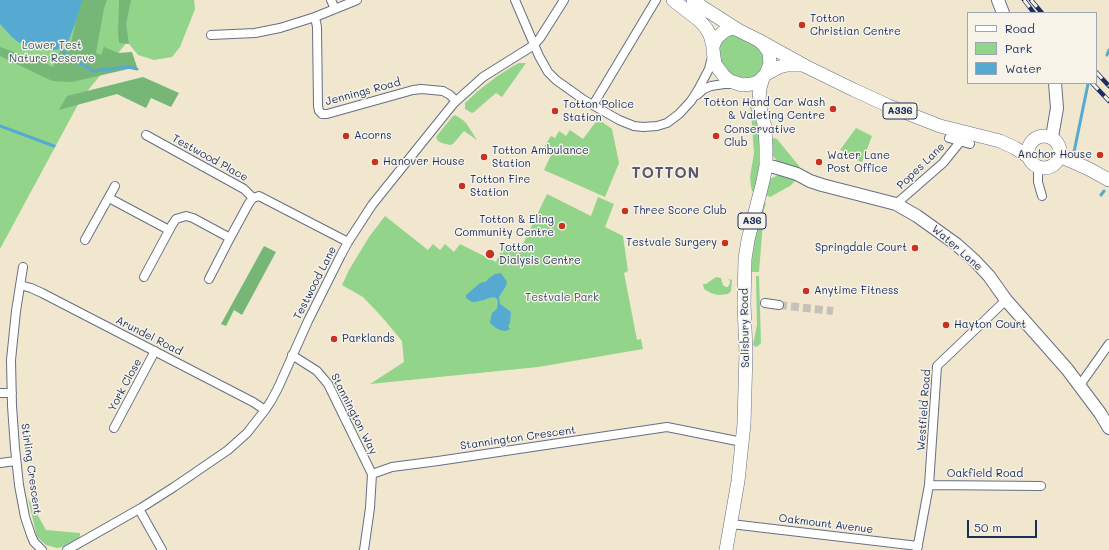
<!DOCTYPE html>
<html>
<head>
<meta charset="utf-8">
<style>
	body { margin:0 }
	#map { position:relative; width:1109px; height:550px; overflow:hidden; background:#f1e6ce; font-family:Mali,sans-serif }
	canvas { display:block }
	.legend { position:absolute; left:967px; top:12px; width:130px; height:72px; box-sizing:border-box; background:#f7f3e8; border:1px solid #9fa5b1; margin:0; padding:5px 7px; list-style:none; font-size:12px; color:#1b2f5e }
	.legend li { display:flex; align-items:center; gap:8px; height:20px }
	.legend b { width:20px; border:1px solid #9fa5b1 }
	.scale { position:absolute; left:967px; top:520px; width:70px; height:18px; box-sizing:border-box; border:2px solid #1b2f5e; border-top:0; padding-left:5px; font-size:12px; line-height:14px; white-space:nowrap; color:#1b2f5e; -webkit-text-stroke:3px #f7f3e8; paint-order:stroke }
</style>
</head>
<body>
<div id="map">
<canvas width="1109" height="550"></canvas>
<ul class="legend">
<li><b style="height:5px;background:#fff"></b>Road</li>
<li><b style="height:11px;background:#93d48b"></b>Park</li>
<li><b style="height:11px;background:#56a9d1"></b>Water</li>
</ul>
<div class="scale">50 m</div>
</div>
<script>
const context = document.querySelector('canvas').getContext('2d');
context.lineJoin = 'round';
function fillPath(path, color) {
  context.fillStyle = color;
  context.fill(path, 'evenodd');
}
function shape(rows) {
  const path = new Path2D();
  for (const r of rows) {
    if (r.length === 3) {
      path.moveTo(r[0] + r[2], r[1]);
      path.arc(r[0], r[1], r[2], 0, 2 * Math.PI);
      continue;
    }
    path.moveTo(r[0], r[1]);
    for (let i = 2; i < r.length; i += 2) path.lineTo(r[i], r[i + 1]);
  }
  return path;
}
function stroke(path, color, width, dash) {
  context.strokeStyle = color;
  context.lineWidth = width;
  context.lineCap = dash ? 'butt' : 'round';
  context.setLineDash(dash || []);
  context.stroke(path);
}
function write(font, color, halo, rows, align = 'center') {
  context.font = font + ' Mali,sans-serif';
  context.lineWidth = 3;
  context.setLineDash([]);
  context.textBaseline = 'middle';
  context.strokeStyle = halo;
  context.fillStyle = color;
  for (const [text, x, y, turn = 0] of rows) {
    context.save();
    context.translate(x, y);
    context.rotate((+turn || 0) * Math.PI / 180);
    context.textAlign = isNaN(turn) ? turn : align;
    if (halo) context.strokeText(text, 0, 0);
    context.fillText(text, 0, 0);
    context.restore();
  }
}
const green = shape([
	[0,0,194,0,195,9,180,47,172,57,154,60,138,55,129,44,128,41,81,99,0,249],
	[733,34,752,41,763,53,764,57,763,66,761,72,755,76,747,78,734,76,728,72,721,63,719,49,721,42,724,39],
	[519,63,526,63,502,97,496,93,474,112,472,113,465,109,465,103,478,91,496,77,513,66],
	[751,106,759,130,761,158,755,193,752,191,751,187,750,177,754,153,751,112,750,107],
	[455,115,463,120,466,123,477,140,464,131,453,144,450,145,442,143,438,141,436,137,452,117],
	[598,119,612,129,619,163,605,197,544,170,552,153,544,147,551,136,555,138,559,131,566,136,570,130,583,139],
	[856,128,872,136,862,162,854,159,855,156,840,150],
	[775,138,777,139,799,166,800,168,799,169,779,163,772,155,772,139],
	[780,174,797,179,790,186,770,197,765,195,767,184,770,179],
	[547,194,591,216,598,197,614,204,605,227,623,236,628,271,624,273,637,340,641,339,643,349,538,367,370,384,404,362,402,341,381,316,363,297,342,285,349,270,369,237,385,216,428,250,433,244,440,250,445,244,454,252,460,244,496,262,503,246,522,248,523,244],
	[763,202,766,203,764,210,759,272,751,272,754,240],
	[756,276,759,276,761,343,758,346,756,347,753,345,757,325],
	[716,277,721,278,723,285,726,287,728,287,730,283,730,281,728,279,732,280,731,291,728,294,718,295,711,293,704,289,703,284,706,284],
	[28,498,46,530,80,533,80,536,78,539,62,547,57,548,46,545,38,538,36,533]
]);
const forest = shape([
	[81,0,107,0,104,8,96,53,101,55,104,47,118,53,132,52,137,67,72,82,52,81,0,56,0,47,45,63,53,67,61,49,69,51],
	[119,0,131,0,126,24,129,44,119,43,118,33],
	[143,77,179,93,171,107,151,98,146,108,117,94,59,110,67,96],
	[264,246,276,252,242,315,234,310,226,326,221,324]
]);
const water = shape([
	[0,0,82,0,77,18,69,40,65,46,61,49,53,50,32,48,18,42,12,37,0,24],
	[501,273,507,282,506,286,499,297,500,304,511,312,510,323,508,326,510,329,506,331,500,330,496,328,491,324,490,322,492,313,497,309,498,301,497,299,494,297,489,298,484,300,475,302,472,302,466,298,466,295,480,283,487,281,488,279,495,274]
]);
const stream = shape([
	[62,48,67,59,84,65,93,71,128,67,137,69],
	[1107,55,1109,50],
	[0,126,54,146],
	[1074,152,1088,84],
	[1101,195,1104,191]
]);
const streetTunnel = shape([
	[779,305,833,311]
]);
const street = shape([
	[331,0,335,9],
	[515,0,539,56,548,72,556,80,584,100,619,120,634,126,643,127,657,126,667,123,679,114,691,101,698,90,709,69,712,57],
	[315,17,317,27,318,106,319,111,322,114,327,114,413,90,421,89,443,91,450,95,456,101],
	[211,35,255,33,280,28,315,17,357,0],
	[697,95,704,89,711,86,724,84,734,84],
	[593,105,656,0],
	[146,135,244,189,253,198],
	[949,138,970,144],
	[1038,166,1038,182,1042,196],
	[109,198,169,230],
	[896,204,943,163,960,142],
	[85,240,115,186],
	[23,267,16,311,11,360,12,406,15,448,19,485,25,517,31,535,34,542,42,550],
	[144,277,172,225,176,219,186,216,193,218,230,238,249,203,253,198,259,196,348,242],
	[209,279,230,238],
	[20,285,31,288,42,293,253,402,265,410],
	[765,303,779,305],
	[292,355,317,371,328,384,372,474,370,508,364,550],
	[1080,385,1109,344],
	[0,393,12,393],
	[114,428,155,351],
	[0,463,16,461],
	[372,474,392,467,438,461,667,427,742,442],
	[929,485,1041,486],
	[139,509,162,550],
	[731,524,918,546],
	[67,550,141,508,174,487,228,450,247,433,265,410,271,401,278,388,308,321,341,255,348,242,372,205,433,129,454,103,483,77,534,45,540,38,564,0],
	[917,550,929,485,937,366,1006,300]
]);
const secondary = shape([
	[998,0,1003,13],
	[1052,137,1057,108,1055,83],
	[766,166,774,167,784,170,797,174,810,181,822,185,896,204,917,216,956,244,975,261,989,276,1006,300,1067,369,1100,413,1109,428]
]);
const primary = shape([
	[673,0,700,21,706,28,710,35,713,46],
	[693,0,702,7,738,30],
	[734,28,758,40,763,44,769,52,770,64,766,74,758,82,752,84,742,85,730,81,724,76,715,64,713,50,713,46,716,39,722,33,726,30,734,28],
	[758,40,805,66,854,90,889,106,940,126,1000,141,1015,148,1029,157],
	[766,74,779,67,787,65,801,65],
	[1044,152,16],
	[1060,156,1089,169,1109,180],
	[726,550,738,481,744,424,746,353,744,304,745,259,748,240,763,181,766,166,766,147,765,127,760,108,759,99,760,88,763,78]
]);
const rail = shape([
	[1024,0,1034,13],
	[1031,0,1042,13],
	[1096,72,1109,86],
	[1092,83,1109,101]
]);
const markers = [
	[802,25,4,"#c8321e"],
	[833,109,4,"#c8321e"],
	[555,111,4,"#c8321e"],
	[346,136,4,"#c8321e"],
	[716,136,4,"#c8321e"],
	[1100,155,4,"#c8321e"],
	[484,157,4,"#c8321e"],
	[375,162,4,"#c8321e"],
	[819,162,4,"#c8321e"],
	[462,186,4,"#c8321e"],
	[625,211,4,"#c8321e"],
	[562,226,4,"#c8321e"],
	[725,243,4,"#c8321e"],
	[915,248,4,"#c8321e"],
	[490,254,5,"#c8321e"],
	[806,291,4,"#c8321e"],
	[946,325,4,"#c8321e"],
	[334,339,4,"#c8321e"]
];
const shields = [
	[900,111,34],
	[752,221,28]
];
const shieldNames = [
	["A336",900,111],
	["A36",752,221]
];
const poiNames = [
	["Totton",810,19],
	["Christian Centre",810,32],
	["Totton Hand Car Wash",825,103,"right"],
	["& Valeting Centre",825,116,"right"],
	["Totton Police",563,105],
	["Station",563,118],
	["Conservative",724,130],
	["Club",724,143],
	["Acorns",354,136],
	["Totton Ambulance",492,151],
	["Station",492,164],
	["Anchor House",1092,155,"right"],
	["Water Lane",827,156],
	["Post Office",827,169],
	["Hanover House",383,162],
	["Totton Fire",470,180],
	["Station",470,193],
	["Three Score Club",633,211],
	["Totton & Eling",554,220,"right"],
	["Community Centre",554,233,"right"],
	["Testvale Surgery",717,243,"right"],
	["Totton",499,248],
	["Dialysis Centre",499,261],
	["Springdale Court",907,248,"right"],
	["Anytime Fitness",814,291],
	["Hayton Court",954,325],
	["Parklands",342,339]
];
const parkNames = [
	["Lower Test",52,46],
	["Nature Reserve",52,59],
	["Testvale Park",562,298]
];
const streetNames = [
	["Jennings Road",363,92,-15],
	["Testwood Place",210,158,29],
	["Popes Lane",921,166,-44],
	["Water Lane",957,248,41],
	["Testwood Lane",315,283,-63],
	["Salisbury Road",745,328,-91],
	["Arundel Road",149,336,27],
	["York Close",125,385,-62],
	["Westfield Road",924,410,-86],
	["Stannington Way",354,414,63],
	["Stannington Crescent",518,438,-8],
	["Stirling Crescent",31,469,82],
	["Oakfield Road",985,474],
	["Oakmount Avenue",826,524,7]
];
const districtNames = [
	["TOTTON",666,173]
];
fillPath(green, '#93d48b');
fillPath(forest, '#76b677');
fillPath(water, '#56a9d1');
stroke(stream, '#56a9d1', 3);
stroke(streetTunnel, '#c6c1b8', 8, [8, 4]);
stroke(street, '#666f85', 10);
stroke(secondary, '#666f85', 14);
stroke(primary, '#666f85', 14);
stroke(street, '#fff', 8);
stroke(secondary, '#fff', 12);
stroke(primary, '#fff', 13);
stroke(rail, '#1b2f5e', 4.5);
stroke(rail, '#f7f3e8', 3, [9]);
for (const [x, y, r, color] of markers) {
  const dot = new Path2D();
  dot.arc(x, y, r, 0, 2 * Math.PI);
  context.fillStyle = color;
  context.fill(dot);
  stroke(dot, '#f7f3e8', 1.5);
}
for (const [x, y, w] of shields) {
  const box = new Path2D();
  box.roundRect(x - w / 2, y - 8, w, 16, 3);
  context.fillStyle = '#f7f3e8';
  context.fill(box);
  stroke(box, '#1b2f5e', 1);
}
write('bold 10px', '#1b2f5e', null, shieldNames);
write('11px', '#1b2f5e', '#f7f3e8', poiNames, 'left');
write('11px', '#395869', '#f7f3e8', parkNames);
write('11px', '#1b2f5e', '#f7f3e8', streetNames);
context.letterSpacing = '1px';
write('bold 15px', '#5b576d', '#f7f3e8', districtNames);
context.letterSpacing = '0px';
</script>
</body>
</html>
